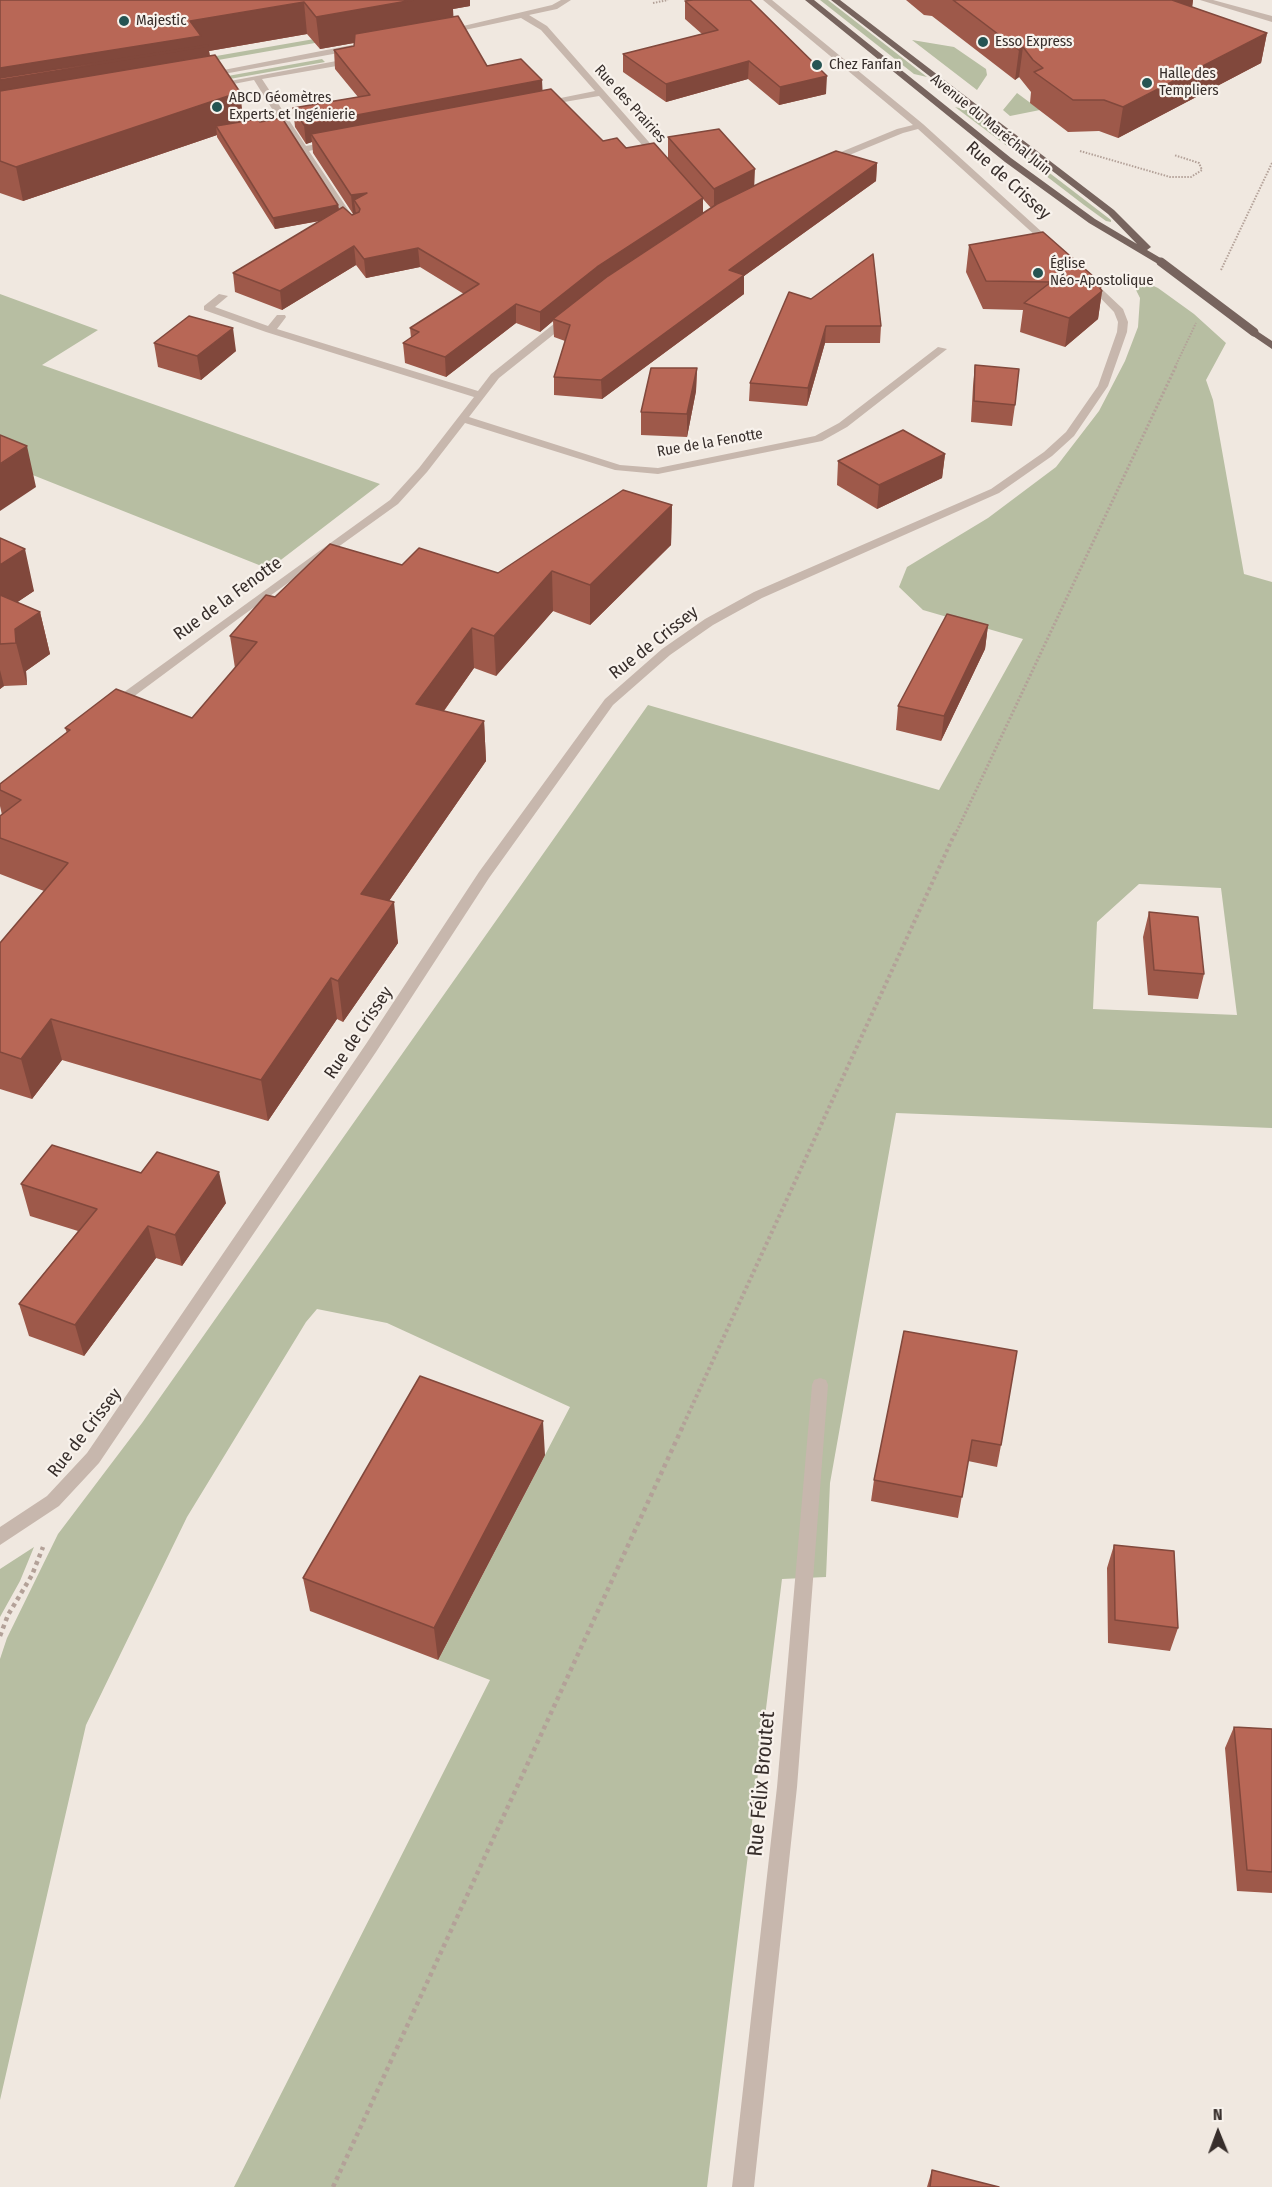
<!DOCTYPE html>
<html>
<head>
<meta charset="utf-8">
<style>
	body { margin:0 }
	#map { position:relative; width:1272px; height:2187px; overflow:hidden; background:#f0e8e0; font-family:"Fira Sans Condensed",sans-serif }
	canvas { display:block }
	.north { position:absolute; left:1188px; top:2103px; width:60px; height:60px; -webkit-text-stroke:4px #f8f2ec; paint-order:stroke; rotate:359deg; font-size:16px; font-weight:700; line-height:24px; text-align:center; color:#372e2b }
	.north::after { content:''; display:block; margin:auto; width:21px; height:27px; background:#372e2b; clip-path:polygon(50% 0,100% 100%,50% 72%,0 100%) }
</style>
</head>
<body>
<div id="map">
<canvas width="1272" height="2187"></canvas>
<div class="north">N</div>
</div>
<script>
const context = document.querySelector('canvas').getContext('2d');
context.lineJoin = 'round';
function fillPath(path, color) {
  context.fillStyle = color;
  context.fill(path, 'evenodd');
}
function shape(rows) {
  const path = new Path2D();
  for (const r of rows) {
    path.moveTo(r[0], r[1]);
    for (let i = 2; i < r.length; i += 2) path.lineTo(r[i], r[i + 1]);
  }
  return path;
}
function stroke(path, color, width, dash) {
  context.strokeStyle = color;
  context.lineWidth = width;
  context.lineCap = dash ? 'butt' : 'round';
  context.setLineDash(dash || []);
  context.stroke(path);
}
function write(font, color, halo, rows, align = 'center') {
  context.font = font + ' "Fira Sans Condensed",sans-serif';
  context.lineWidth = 4.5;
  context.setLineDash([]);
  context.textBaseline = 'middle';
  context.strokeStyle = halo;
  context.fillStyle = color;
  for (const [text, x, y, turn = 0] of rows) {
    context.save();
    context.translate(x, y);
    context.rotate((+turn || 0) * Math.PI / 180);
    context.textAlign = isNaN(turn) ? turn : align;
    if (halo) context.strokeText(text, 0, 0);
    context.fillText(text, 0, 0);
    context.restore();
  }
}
const green = shape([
	[820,0,828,0,927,77,914,74],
	[395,25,389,30,127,76,124,72],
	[912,40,954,47,986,69,987,75,977,90],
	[322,59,325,62,140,95,139,92],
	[1017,93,1040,110,1010,116,1003,110],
	[955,107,971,111,1026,154,1019,155],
	[1030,158,1111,220,1111,222,1106,221,1084,205,1024,159],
	[1147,283,1158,288,1194,314,1226,343,1206,380,1213,400,1244,574,1272,582,1272,1128,896,1113,830,1483,826,1577,782,1579,707,2187,234,2187,490,1680,438,1660,570,1407,387,1323,317,1309,306,1322,187,1517,86,1725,0,2100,0,1659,7,1638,58,1534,142,1423,648,705,939,790,1023,639,923,610,899,587,907,567,988,518,1056,467,1099,411,1125,361,1138,327,1140,298,1135,288,1137,285],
	[1139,884,1221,888,1237,1015,1093,1009,1097,922],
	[0,294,98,330,42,365,380,484,269,569,0,462],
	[34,1547,20,1581,0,1617,0,1569]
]);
const pathFar3 = shape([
	[653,3,668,0],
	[1080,151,1170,177,1191,177,1202,170,1199,163,1174,155],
	[1221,270,1272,163],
	[1175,367,1196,323]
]);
const pathFar2 = shape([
	[955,835,1176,366]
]);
const pathFar1 = shape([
	[681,1430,955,833]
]);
const path = shape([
	[0,1636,8,1615,32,1575,43,1547],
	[333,2187,682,1428]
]);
const minor = shape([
	[561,0,571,0,557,9,529,15,547,26,663,158,663,162,657,162,599,96,541,106,541,102,595,91,541,30,521,18,446,34,442,31,552,5,561,0],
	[763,0,772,0,923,124,1054,243,1054,247,1048,247,918,129,903,133,830,163,824,163,824,159,897,129,913,125,763,0],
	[1200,0,1213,0,1272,16,1272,22,1200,0],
	[352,45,356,48,355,50,207,77,203,74,352,45],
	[348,54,354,54,354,63,262,79,306,146,332,141,337,144,309,151,357,223,352,226,349,225,297,149,254,80,213,88,209,85,347,59,348,54],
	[1088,276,1123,309,1128,322,1127,332,1108,386,1074,436,1052,456,999,493,762,598,713,625,670,655,613,705,489,878,376,1052,99,1463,59,1506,0,1545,0,1527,47,1496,87,1453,366,1044,479,872,605,699,662,649,705,619,754,592,991,489,1044,452,1066,432,1098,386,1117,332,1118,322,1114,312,1084,281,1083,279,1088,276],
	[219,294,228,296,215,307,268,326,277,315,285,315,286,317,277,329,478,391,491,374,565,315,573,315,573,319,499,378,469,417,620,465,658,468,815,436,839,423,938,347,947,349,847,427,822,441,658,474,615,470,465,423,427,472,398,504,242,616,117,709,109,709,107,706,109,703,390,500,419,468,474,397,266,332,204,310,204,306,219,294],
	[820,1378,826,1380,828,1385,797,1787,754,2187,732,2187,777,1787,812,1385,814,1380,820,1378]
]);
const major = shape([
	[805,0,814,0,1011,158,1095,219,1137,244,1108,214,831,0,840,0,1114,210,1151,247,1147,250,1164,260,1164,264,1158,264,1089,223,1005,162,805,0],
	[1254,329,1272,341,1272,349,1250,334,1249,332,1254,329]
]);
const majorBridge = shape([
	[1161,262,1254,332]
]);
const wall = shape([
	[0,0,470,0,470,6,453,9,453,17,487,66,542,91,603,141,668,158,668,137,754,186,877,163,876,181,744,276,744,294,602,399,554,395,554,377,565,341,554,337,553,321,540,332,516,323,446,377,405,363,403,343,411,338,410,328,464,294,420,267,366,278,356,265,282,310,235,292,233,273,320,221,275,229,217,137,217,135,23,201,0,193],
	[307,34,320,49,354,43,354,46,334,50,335,69,358,97,293,108,295,127,306,144,312,142,313,153,353,214,352,215,339,209,338,205,244,121,210,56,209,51],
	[703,199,711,208,703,213],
	[688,0,750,0,826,94,779,105,748,79,666,102,623,72,623,54,702,34,685,19,685,1,688,1],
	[906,0,1193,0,1192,7,1267,33,1261,63,1118,138,1099,131,1068,132,1030,103,1031,92,1019,77,1015,80,932,16,924,15],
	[969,245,1102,284,1101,289,1102,291,1098,319,1065,347,1020,332,1023,310,983,309,966,272],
	[789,292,881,326,880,343,825,343,807,406,749,401,750,383],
	[154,343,236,351,201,380,158,367],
	[975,365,1015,405,1012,426,971,422,973,386],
	[697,368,696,391,687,437,641,435,641,412],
	[945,454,942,478,877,509,837,485,838,461],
	[672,505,671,545,590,625,553,611,496,676,474,668,444,711,484,721,486,761,389,901,398,943,343,1022,337,1019,268,1121,62,1060,32,1099,0,1089,0,943,44,891,0,874,0,816,2,815,0,806,0,784,67,733,65,728,192,718,235,668,230,636,275,597,402,565,498,573],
	[0,538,34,591,17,602,40,612,50,654,26,671,27,685,4,686,0,689],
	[988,625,985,649,941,741,896,730,898,706],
	[1149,912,1204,974,1198,999,1148,995,1143,937],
	[21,1184,226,1203,182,1266,156,1258,84,1356,29,1336,19,1304,78,1231,30,1216],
	[904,1331,1001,1445,997,1467,968,1461,958,1518,871,1501,874,1480],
	[545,1455,438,1660,310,1611,303,1578],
	[1114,1545,1178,1628,1170,1651,1108,1643,1107,1568],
	[1234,1727,1272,1729,1272,1893,1237,1891,1225,1748],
	[932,2170,999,2187,927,2187]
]);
const shadedWall = shape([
	[413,0,470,0,470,6,453,9,454,25,320,49,316,17],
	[1159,0,1193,0,1192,8],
	[304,2,307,34,209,51,213,79,0,115,0,68,190,21],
	[1267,33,1261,63,1118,138,1123,107],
	[1023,47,1019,77,1015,80,1019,50],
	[749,61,748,79,666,102,666,84],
	[827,76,826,94,779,105,780,87],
	[542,80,543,99,311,134,312,142,306,144,304,125],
	[240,92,244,125,216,126,217,135,23,201,16,167],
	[877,163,876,181,744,276,744,294,602,399,601,380,729,270],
	[755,169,754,191,714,211,714,189],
	[367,193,354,200,356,214,353,214,351,195],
	[703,198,703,217,553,319,553,321,540,332,540,312,597,267],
	[338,205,340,217,275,229,273,218],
	[354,246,356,265,282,310,280,291],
	[418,248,420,267,366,278,364,259],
	[1102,291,1098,319,1065,347,1069,318],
	[516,304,516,323,446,377,445,357],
	[826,326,825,343,807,406,808,388],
	[233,328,236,351,201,380,197,356],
	[697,368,696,391,687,437,687,414],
	[27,446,36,487,0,511,0,464],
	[945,454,942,478,877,509,879,485],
	[672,505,671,545,590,625,590,585],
	[25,549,34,591,0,614,0,565],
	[552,571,553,611,496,676,494,636],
	[40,612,50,654,26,671,27,685,16,643,15,629],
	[988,625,985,649,941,741,944,716],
	[472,628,474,668,420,744,416,704],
	[0,670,4,686,0,689],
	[484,721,486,761,366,934,361,894],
	[394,902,398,943,343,1022,338,981],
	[331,978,337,1019,268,1121,261,1080],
	[51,1019,62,1060,32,1099,21,1059],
	[219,1172,226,1203,182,1266,175,1235],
	[148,1226,156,1258,84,1356,75,1325],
	[543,1421,545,1455,438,1660,434,1628]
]);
const building = shape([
	[0,0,413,0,316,17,304,2,190,21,201,36,0,68,0,0],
	[693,0,750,0,827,76,780,87,749,61,666,84,623,54,718,30,685,1,693,0],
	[953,0,1172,0,1267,33,1123,107,1104,100,1073,100,1034,72,1043,68,1033,60,1023,47,1019,50,953,0],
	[458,16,487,66,521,59,542,80,304,125,293,108,370,95,334,50,354,46,355,34,458,16],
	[208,45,208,46,0,80,0,78,208,45],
	[215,55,240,92,16,167,0,161,0,91,215,55],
	[551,89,603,141,617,138,626,148,654,143,703,198,597,267,540,312,516,304,445,357,403,343,419,332,410,328,479,284,418,248,364,259,354,246,280,291,233,273,343,207,352,215,359,212,360,209,354,200,367,193,351,195,311,134,551,89],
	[282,118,338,205,273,218,216,126,258,119,260,122,282,118],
	[719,129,755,169,714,189,668,137,719,129],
	[836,151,877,163,729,270,744,275,601,380,554,377,570,325,553,319,608,276,717,204,762,182,836,151],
	[1043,232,1102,284,1097,284,1102,291,1069,318,1024,303,1051,282,986,281,969,245,1043,232],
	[873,254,881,326,826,326,808,388,750,383,789,292,811,299,873,254],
	[189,316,233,328,197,356,154,343,189,316],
	[975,365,1019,369,1015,405,974,401,975,365],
	[651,368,697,368,687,414,641,412,651,368],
	[903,430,945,454,879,485,838,461,903,430],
	[0,435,27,446,0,464,0,435],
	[623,490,672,505,590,585,552,571,494,636,472,628,416,704,484,721,361,894,394,902,338,981,331,978,261,1080,51,1019,21,1059,0,1052,0,943,68,863,0,838,0,816,21,800,0,790,0,784,70,730,65,728,116,689,192,718,257,642,230,636,266,595,275,597,330,544,402,565,419,548,498,573,623,490],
	[0,538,25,549,0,565,0,538],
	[0,595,40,612,15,629,16,643,0,644,0,595],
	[947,614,988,625,944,716,898,706,947,614],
	[1149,912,1198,917,1204,974,1154,970,1149,912],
	[52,1145,141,1173,157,1152,219,1172,175,1235,148,1226,75,1325,19,1304,97,1209,21,1184,52,1145],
	[904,1331,1017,1351,1001,1445,972,1440,962,1497,874,1480,904,1331],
	[420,1376,543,1421,434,1628,303,1578,420,1376],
	[1114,1545,1174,1551,1178,1628,1115,1620,1114,1545],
	[1234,1727,1272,1729,1272,1872,1247,1870,1234,1727],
	[932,2170,999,2187,930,2187,932,2170]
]);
const markers = [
	[124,21,6,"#255453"],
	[983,42,6,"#255453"],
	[817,65,6,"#255453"],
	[1147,83,6,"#255453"],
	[217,107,6,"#255453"],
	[1038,273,6,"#255453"]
];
const farPoinames = [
	["Majestic",136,21],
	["Esso Express",995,42],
	["Chez Fanfan",829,65],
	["Halle des",1159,74],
	["Templiers",1159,91],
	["ABCD Géomètres",229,98],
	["Experts et Ingénierie",229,115],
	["Église",1050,264],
	["Néo-Apostolique",1050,281]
];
const farStreetnames = [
	["Rue des Prairies",630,104,48],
	["Avenue du Maréchal Juin",991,125,39],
	["Rue de la Fenotte",710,443,-10]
];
const streetNames = [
	["Rue de Crissey",1008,181,42],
	["Rue de la Fenotte",228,599,-36],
	["Rue de Crissey",654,643,-38],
	["Rue de Crissey",359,1033,-56],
	["Rue de Crissey",85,1433,-52]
];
const nearStreetnames = [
	["Rue Félix Broutet",762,1784,-85]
];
fillPath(green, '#b7bea2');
stroke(pathFar3, '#b3a198', 2, [1.5, 1.5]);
stroke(pathFar2, '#b3a198', 3, [2, 2]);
stroke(pathFar1, '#b3a198', 4, [3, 3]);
stroke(path, '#b3a198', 4.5, [4, 4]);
fillPath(minor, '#c7b7ad');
fillPath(major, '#77645e');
stroke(majorBridge, '#77645e', 9);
fillPath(wall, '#9e594a');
fillPath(shadedWall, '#81483c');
fillPath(building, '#b86756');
stroke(building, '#81483c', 1.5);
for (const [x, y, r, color] of markers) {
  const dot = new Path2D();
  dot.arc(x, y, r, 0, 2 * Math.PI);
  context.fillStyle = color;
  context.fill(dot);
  stroke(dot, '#f8f2ec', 2);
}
write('15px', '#372e2b', '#f8f2ec', farPoinames, 'left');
write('15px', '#372e2b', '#f8f2ec', farStreetnames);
write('18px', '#372e2b', '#f8f2ec', streetNames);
write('21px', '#372e2b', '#f8f2ec', nearStreetnames);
</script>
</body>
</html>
